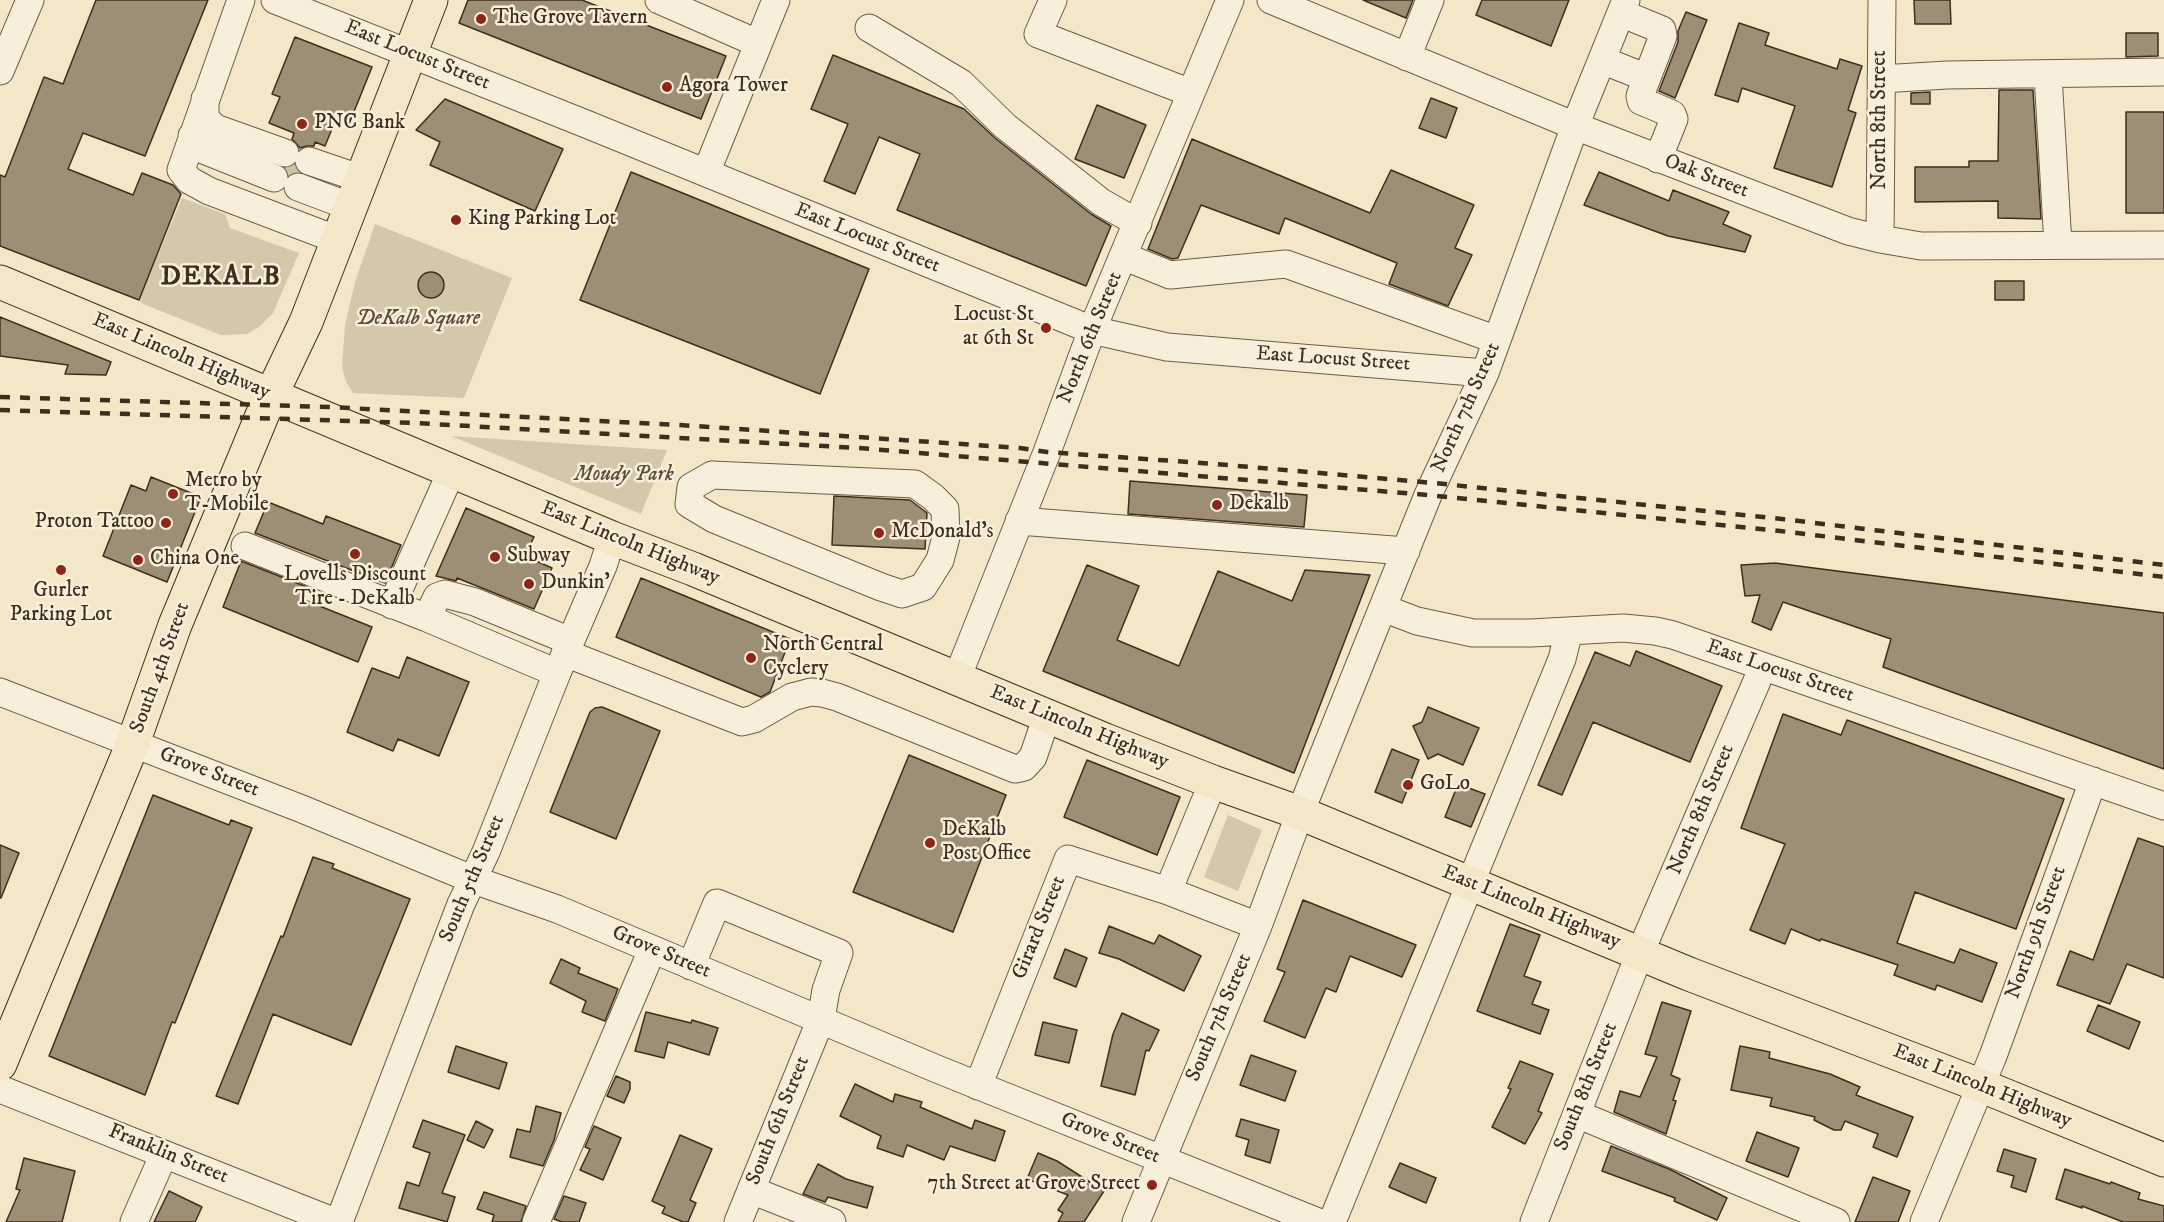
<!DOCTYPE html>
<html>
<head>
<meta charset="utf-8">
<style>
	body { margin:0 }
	canvas { display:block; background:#f3e7c7 }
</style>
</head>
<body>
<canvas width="2164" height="1222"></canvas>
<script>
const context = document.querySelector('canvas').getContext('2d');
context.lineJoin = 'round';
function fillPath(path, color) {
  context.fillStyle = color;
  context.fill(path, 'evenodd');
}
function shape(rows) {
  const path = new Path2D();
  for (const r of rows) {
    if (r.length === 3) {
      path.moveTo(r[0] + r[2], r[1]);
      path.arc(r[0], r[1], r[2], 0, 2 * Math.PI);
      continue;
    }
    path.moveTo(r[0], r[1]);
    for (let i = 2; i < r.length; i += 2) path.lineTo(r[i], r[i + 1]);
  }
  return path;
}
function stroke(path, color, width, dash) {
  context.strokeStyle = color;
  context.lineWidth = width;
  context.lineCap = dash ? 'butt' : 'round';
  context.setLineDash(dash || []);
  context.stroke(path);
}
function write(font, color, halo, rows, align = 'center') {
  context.font = font + ' "IM FELL DW Pica",serif';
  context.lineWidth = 5;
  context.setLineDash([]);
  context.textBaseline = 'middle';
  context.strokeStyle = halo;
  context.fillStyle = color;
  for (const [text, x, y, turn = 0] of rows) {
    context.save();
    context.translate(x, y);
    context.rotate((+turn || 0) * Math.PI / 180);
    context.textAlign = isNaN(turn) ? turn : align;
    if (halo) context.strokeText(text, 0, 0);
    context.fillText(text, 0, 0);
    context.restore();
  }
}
const green = shape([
	[182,198,225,214,230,228,299,253,273,313,259,327,247,334,221,335,143,304,139,300],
	[375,224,512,278,464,398,353,393,346,382,342,367,345,325,355,282],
	[451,436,667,450,641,514],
	[1228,815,1262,830,1238,891,1204,877]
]);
const building = shape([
	[96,0,208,0,145,156,83,133,68,169,133,195,142,173,173,185,181,194,139,300,0,246,0,175,5,177,44,77,63,84,96,0],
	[468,0,582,0,726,56,701,119,459,23,468,0],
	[1363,0,1413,0,1406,18,1363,0],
	[1482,0,1569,0,1551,46,1476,15,1482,0],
	[1914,0,1950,0,1951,24,1915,24,1914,0],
	[1686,12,1707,20,1675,98,1659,91,1678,42,1678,31,1686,12],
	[1739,23,1769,33,1765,45,1837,69,1840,59,1862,66,1848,110,1856,113,1832,187,1774,168,1795,106,1742,88,1738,102,1715,95,1739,23],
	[2126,33,2158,33,2158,56,2126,57,2126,33],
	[295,37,372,67,349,124,336,119,325,146,315,142,314,146,307,146,300,148,292,139,294,133,269,123,280,97,272,94,295,37],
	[833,55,964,109,995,138,1091,214,1111,226,1086,286,897,210,920,154,879,137,855,194,824,181,848,124,811,109,833,55],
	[1999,90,2033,90,2041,219,1998,218,1998,201,1915,202,1915,167,1969,167,1969,161,1998,161,1999,90],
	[1930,92,1930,104,1911,104,1911,93,1930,92],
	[1431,98,1457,108,1446,138,1419,128,1431,98],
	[445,99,563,149,535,211,430,165,440,142,416,130,445,99],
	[1097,105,1146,125,1124,178,1075,159,1097,105],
	[2126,112,2164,112,2164,213,2126,213,2126,112],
	[1192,139,1370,213,1391,170,1474,205,1455,248,1472,255,1448,306,1389,284,1397,263,1285,218,1279,234,1201,205,1178,258,1172,259,1148,249,1192,139],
	[631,172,869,269,820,394,580,300,631,172],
	[1599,172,1669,201,1673,190,1729,212,1723,224,1751,236,1745,252,1668,236,1584,205,1599,172],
	[431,285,13],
	[1995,281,2024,281,2024,300,1995,300,1995,281],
	[0,317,111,362,106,375,65,374,68,365,0,356,0,317],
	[151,477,201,497,167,582,103,556,131,485,146,491,151,477],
	[1130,481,1307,495,1304,527,1128,514,1130,481],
	[834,496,910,500,927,513,925,549,832,545,834,496],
	[268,502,323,524,326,516,401,545,385,583,255,533,268,502],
	[466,508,534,537,525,556,552,568,534,609,457,578,456,581,436,576,466,508],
	[241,561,307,587,302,599,372,627,358,662,223,607,241,561],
	[1775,563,2164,613,2164,769,1883,667,1891,639,1783,602,1771,630,1752,622,1760,595,1745,596,1741,565,1775,563],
	[1087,565,1139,586,1117,640,1179,666,1218,571,1292,601,1305,570,1370,575,1294,773,1043,671,1087,565],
	[641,578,790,639,770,692,761,697,616,637,641,578],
	[1636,651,1722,686,1690,762,1593,722,1562,795,1538,785,1595,652,1630,666,1636,651],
	[407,657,469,682,439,756,398,739,393,751,347,732,372,668,399,678,407,657],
	[602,707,660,731,616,839,550,812,590,712,595,708,602,707],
	[1428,707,1479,728,1463,765,1438,754,1428,759,1413,726,1422,722,1428,707],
	[1783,714,1841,735,1847,720,2064,799,2016,929,1915,892,1897,943,1954,963,1960,949,1997,963,1982,1002,1937,985,1935,990,1894,975,1898,965,1821,939,1820,941,1791,929,1785,944,1750,930,1785,844,1741,828,1783,714],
	[1392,749,1419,760,1402,803,1375,792,1392,749],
	[909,755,1006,795,953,932,853,892,909,755],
	[1087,760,1180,797,1157,855,1064,817,1087,760],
	[1458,784,1485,794,1471,827,1445,817,1458,784],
	[153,795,229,825,231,820,252,828,175,1023,172,1022,145,1095,49,1056,153,795],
	[2138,838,2164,847,2164,978,2127,964,2110,1004,2057,985,2070,951,2093,960,2138,838],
	[0,845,19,853,1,898,0,898,0,845],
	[313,857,334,864,332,868,410,899,351,1045,273,1014,238,1104,216,1096,281,936,283,937,313,857],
	[1303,900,1416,945,1402,977,1350,956,1336,992,1326,988,1305,1038,1264,1021,1285,972,1277,969,1303,900],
	[1510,924,1540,935,1524,976,1541,982,1532,1004,1549,1010,1540,1034,1477,1011,1510,924],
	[1109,926,1154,944,1159,935,1201,956,1184,991,1119,959,1099,953,1109,926],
	[1065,949,1087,958,1076,987,1054,978,1065,949],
	[561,959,580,968,578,973,618,989,605,1021,582,1012,586,1001,550,983,561,959],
	[1662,1002,1691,1011,1671,1075,1680,1079,1673,1100,1676,1101,1666,1134,1614,1112,1620,1091,1640,1097,1657,1057,1645,1054,1662,1002],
	[2098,1005,2140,1022,2129,1049,2087,1031,2098,1005],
	[646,1012,691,1023,692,1020,718,1028,709,1055,668,1042,664,1058,635,1051,646,1012],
	[1122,1013,1159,1030,1149,1051,1146,1050,1135,1095,1101,1086,1113,1034,1122,1013],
	[1043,1022,1077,1030,1069,1063,1035,1055,1043,1022],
	[456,1046,507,1063,499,1089,448,1072,456,1046],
	[1740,1046,1770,1052,1769,1058,1830,1074,1860,1087,1856,1095,1913,1117,1897,1157,1873,1147,1878,1134,1845,1121,1841,1130,1834,1130,1814,1120,1815,1117,1770,1106,1772,1098,1731,1090,1740,1046],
	[1251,1055,1296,1071,1285,1101,1240,1085,1251,1055],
	[1520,1061,1553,1074,1538,1111,1542,1113,1525,1144,1492,1127,1511,1089,1508,1088,1520,1061],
	[616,1076,630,1082,630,1089,624,1103,607,1096,616,1076],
	[855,1084,893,1102,895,1094,922,1102,920,1107,972,1129,975,1120,1005,1131,995,1161,950,1146,944,1160,907,1145,903,1157,877,1148,881,1136,840,1116,855,1084],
	[536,1106,561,1113,554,1140,543,1166,510,1157,517,1129,530,1132,536,1106],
	[1241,1119,1279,1130,1270,1163,1245,1155,1249,1140,1236,1136,1241,1119],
	[423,1120,465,1135,442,1193,455,1197,447,1222,399,1208,407,1182,419,1186,430,1153,413,1147,423,1120],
	[476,1121,493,1130,484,1148,467,1140,476,1121],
	[594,1126,621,1138,603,1180,580,1170,590,1149,585,1147,594,1126],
	[1757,1132,1799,1148,1788,1177,1746,1161,1757,1132],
	[680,1135,712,1149,690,1200,696,1203,688,1222,683,1222,662,1213,665,1207,652,1201,680,1135],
	[1611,1146,1669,1169,1727,1198,1717,1220,1674,1201,1675,1198,1602,1171,1611,1146],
	[2004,1149,2036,1159,2026,1192,2011,1187,2014,1176,1997,1171,2004,1149],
	[1038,1153,1057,1161,1104,1191,1084,1222,1058,1222,1063,1213,1058,1210,1068,1195,1027,1179,1038,1153],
	[24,1158,75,1171,62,1222,6,1222,20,1190,16,1189,24,1158],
	[1400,1163,1436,1178,1426,1203,1389,1187,1400,1163],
	[818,1164,846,1179,873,1187,867,1208,828,1197,825,1202,803,1194,818,1164],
	[2065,1169,2110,1184,2111,1182,2140,1193,2138,1199,2164,1206,2164,1222,2123,1222,2082,1206,2082,1208,2056,1199,2065,1169],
	[1873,1177,1910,1191,1898,1222,1855,1222,1873,1177],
	[169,1191,202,1207,195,1222,154,1222,169,1191],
	[484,1192,526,1206,521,1222,492,1222,494,1215,477,1209,484,1192],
	[564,1196,586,1203,579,1222,562,1222,554,1219,564,1196]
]);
const minorTunnel = shape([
	[278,169,302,178]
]);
const minor = shape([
	[241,0,181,170,189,180,209,191,338,240],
	[275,0,586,124,1092,330,1167,347,1485,373],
	[659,0,757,43],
	[1053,0,1038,34,1191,93],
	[1271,0,1575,126,1848,231,1880,239,1921,246,2164,245],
	[1621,13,1662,30,1663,36,1640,96,1641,101,1672,114,1674,119,1658,159],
	[869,28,961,83,1005,126,1101,202,1138,223],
	[1407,57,1430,0],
	[1602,60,1647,78],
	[0,71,30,0],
	[2048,75,2058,245],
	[1881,79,1947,75,2164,72],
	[205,99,205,118,215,128,285,153],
	[192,136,201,149,274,178],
	[309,161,362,179],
	[706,173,776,0],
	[298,187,351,207],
	[1880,239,1882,0],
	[1123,256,1170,275,1286,264,1497,340],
	[712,475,915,484,933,497,945,509,946,537,940,560,923,587,902,594,881,587,714,519,689,504,691,487,712,475],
	[1019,521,1406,551],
	[245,546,427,618,557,673],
	[392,605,452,470],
	[1383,608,1417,621,1473,633,1531,633,1623,628,1655,631,1673,635,2164,806],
	[427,618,437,597,445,594,475,602,570,641],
	[565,653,742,722,754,719,792,697,811,692,822,693,837,697,1015,769,1024,767,1033,757,1047,716],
	[957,678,1047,452,1092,330,1230,0],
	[0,692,302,809,474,880,557,909,937,1069,1318,1222],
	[1168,891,1213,782],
	[691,966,717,903,839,953,826,990,821,1019,738,1222],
	[978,1086,1068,859,1168,891,1258,926],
	[0,1089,335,1222],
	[1577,1114,1836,1222],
	[751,1190,832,1222],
	[134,1222,164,1154],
	[339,1222,461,904,486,852,557,673,603,566,612,538],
	[536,1222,652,950],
	[1136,1222,1258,926,1300,813,1428,495,1485,373,1575,126,1626,0],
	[1332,1222,1562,659,1569,631],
	[1534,1222,1640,953,1763,667],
	[1924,1222,1993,1056,2093,781]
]);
const major = shape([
	[0,282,612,538,693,569,1105,740,1213,782,1300,813,1689,974,1982,1086,2164,1160],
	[0,1064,133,743,175,625,266,406,306,322,431,0]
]);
const rail = shape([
	[0,397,328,407,680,425,1020,448,1047,452,1216,464,1434,483,1782,519,2164,565],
	[0,410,415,423,859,448,1428,495,1780,531,2164,577]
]);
const markers = [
	[481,19,6,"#8f2418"],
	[667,87,6,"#8f2418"],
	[302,124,6,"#8f2418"],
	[456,220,6,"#8f2418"],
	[1046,328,6,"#8f2418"],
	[173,494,6,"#8f2418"],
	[1217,505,6,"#8f2418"],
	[166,523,6,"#8f2418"],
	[879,533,6,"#8f2418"],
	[355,554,6,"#8f2418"],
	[495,557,6,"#8f2418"],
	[138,560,6,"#8f2418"],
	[61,570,6,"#8f2418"],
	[529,584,6,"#8f2418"],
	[751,658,6,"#8f2418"],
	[1408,785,6,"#8f2418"],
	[930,843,6,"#8f2418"],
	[1152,1185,6,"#8f2418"]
];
const poiNames = [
	["The Grove Tavern",493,19],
	["Agora Tower",679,87],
	["PNC Bank",314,124],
	["King Parking Lot",468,220],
	["Locust St",1034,316,"right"],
	["at 6th St",1034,340,"right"],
	["Metro by",185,482],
	["T-Mobile",185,506],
	["Dekalb",1229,505],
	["Proton Tattoo",154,523,"right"],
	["McDonald's",891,533],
	["Subway",507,557],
	["China One",150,560],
	["Lovells Discount",355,576,"center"],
	["Tire - DeKalb",355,600,"center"],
	["Dunkin'",541,584],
	["Gurler",61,592,"center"],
	["Parking Lot",61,616,"center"],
	["North Central",763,646],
	["Cyclery",763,670],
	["GoLo",1420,785],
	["DeKalb",942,831],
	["Post Office",942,855],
	["7th Street at Grove Street",1140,1185,"right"]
];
const streetNames = [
	["East Locust Street",417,56,22],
	["North 8th Street",1881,120,-90],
	["Oak Street",1706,177,21],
	["East Locust Street",867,239,22],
	["North 6th Street",1091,338,-68],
	["East Lincoln Highway",181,357,23],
	["East Locust Street",1333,360,4],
	["North 7th Street",1467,408,-66],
	["East Lincoln Highway",630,544,22],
	["South 4th Street",161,668,-70],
	["East Locust Street",1780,672,19],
	["East Lincoln Highway",1079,728,22],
	["Grove Street",209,773,21],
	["North 8th Street",1702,810,-67],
	["South 5th Street",473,879,-67],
	["East Lincoln Highway",1531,908,22],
	["Girard Street",1040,928,-68],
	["North 9th Street",2037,933,-70],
	["Grove Street",661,953,23],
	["South 7th Street",1220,1018,-67],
	["South 8th Street",1587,1087,-68],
	["East Lincoln Highway",1982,1087,22],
	["South 6th Street",779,1121,-68],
	["Grove Street",1110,1139,22],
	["Franklin Street",168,1155,22]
];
const parkNames = [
	["DeKalb Square",418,320],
	["Moudy Park",624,476]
];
const districtNames = [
	["DEKALB",221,278]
];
fillPath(green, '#d4c8aa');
fillPath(building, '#9d8e76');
stroke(building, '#3f2e1e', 1.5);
stroke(minorTunnel, '#cfc2a5', 27, [27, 14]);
stroke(minor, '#6c5c48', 29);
stroke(major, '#3f2e1e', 35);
stroke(minor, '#f7efdb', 27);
stroke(major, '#f3e7c7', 33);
stroke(rail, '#3f2e1e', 4.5, [10, 10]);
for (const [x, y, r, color] of markers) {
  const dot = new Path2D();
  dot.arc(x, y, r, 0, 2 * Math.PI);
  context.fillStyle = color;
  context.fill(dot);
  stroke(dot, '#f7efdb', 2);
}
write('21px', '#3f2e1e', '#f7efdb', poiNames, 'left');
write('21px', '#3f2e1e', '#f7efdb', streetNames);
write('italic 21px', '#5d4d3a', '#f7efdb', parkNames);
context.letterSpacing = '1.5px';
write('bold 27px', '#3f2e1e', '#f7efdb', districtNames);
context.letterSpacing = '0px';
</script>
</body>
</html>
